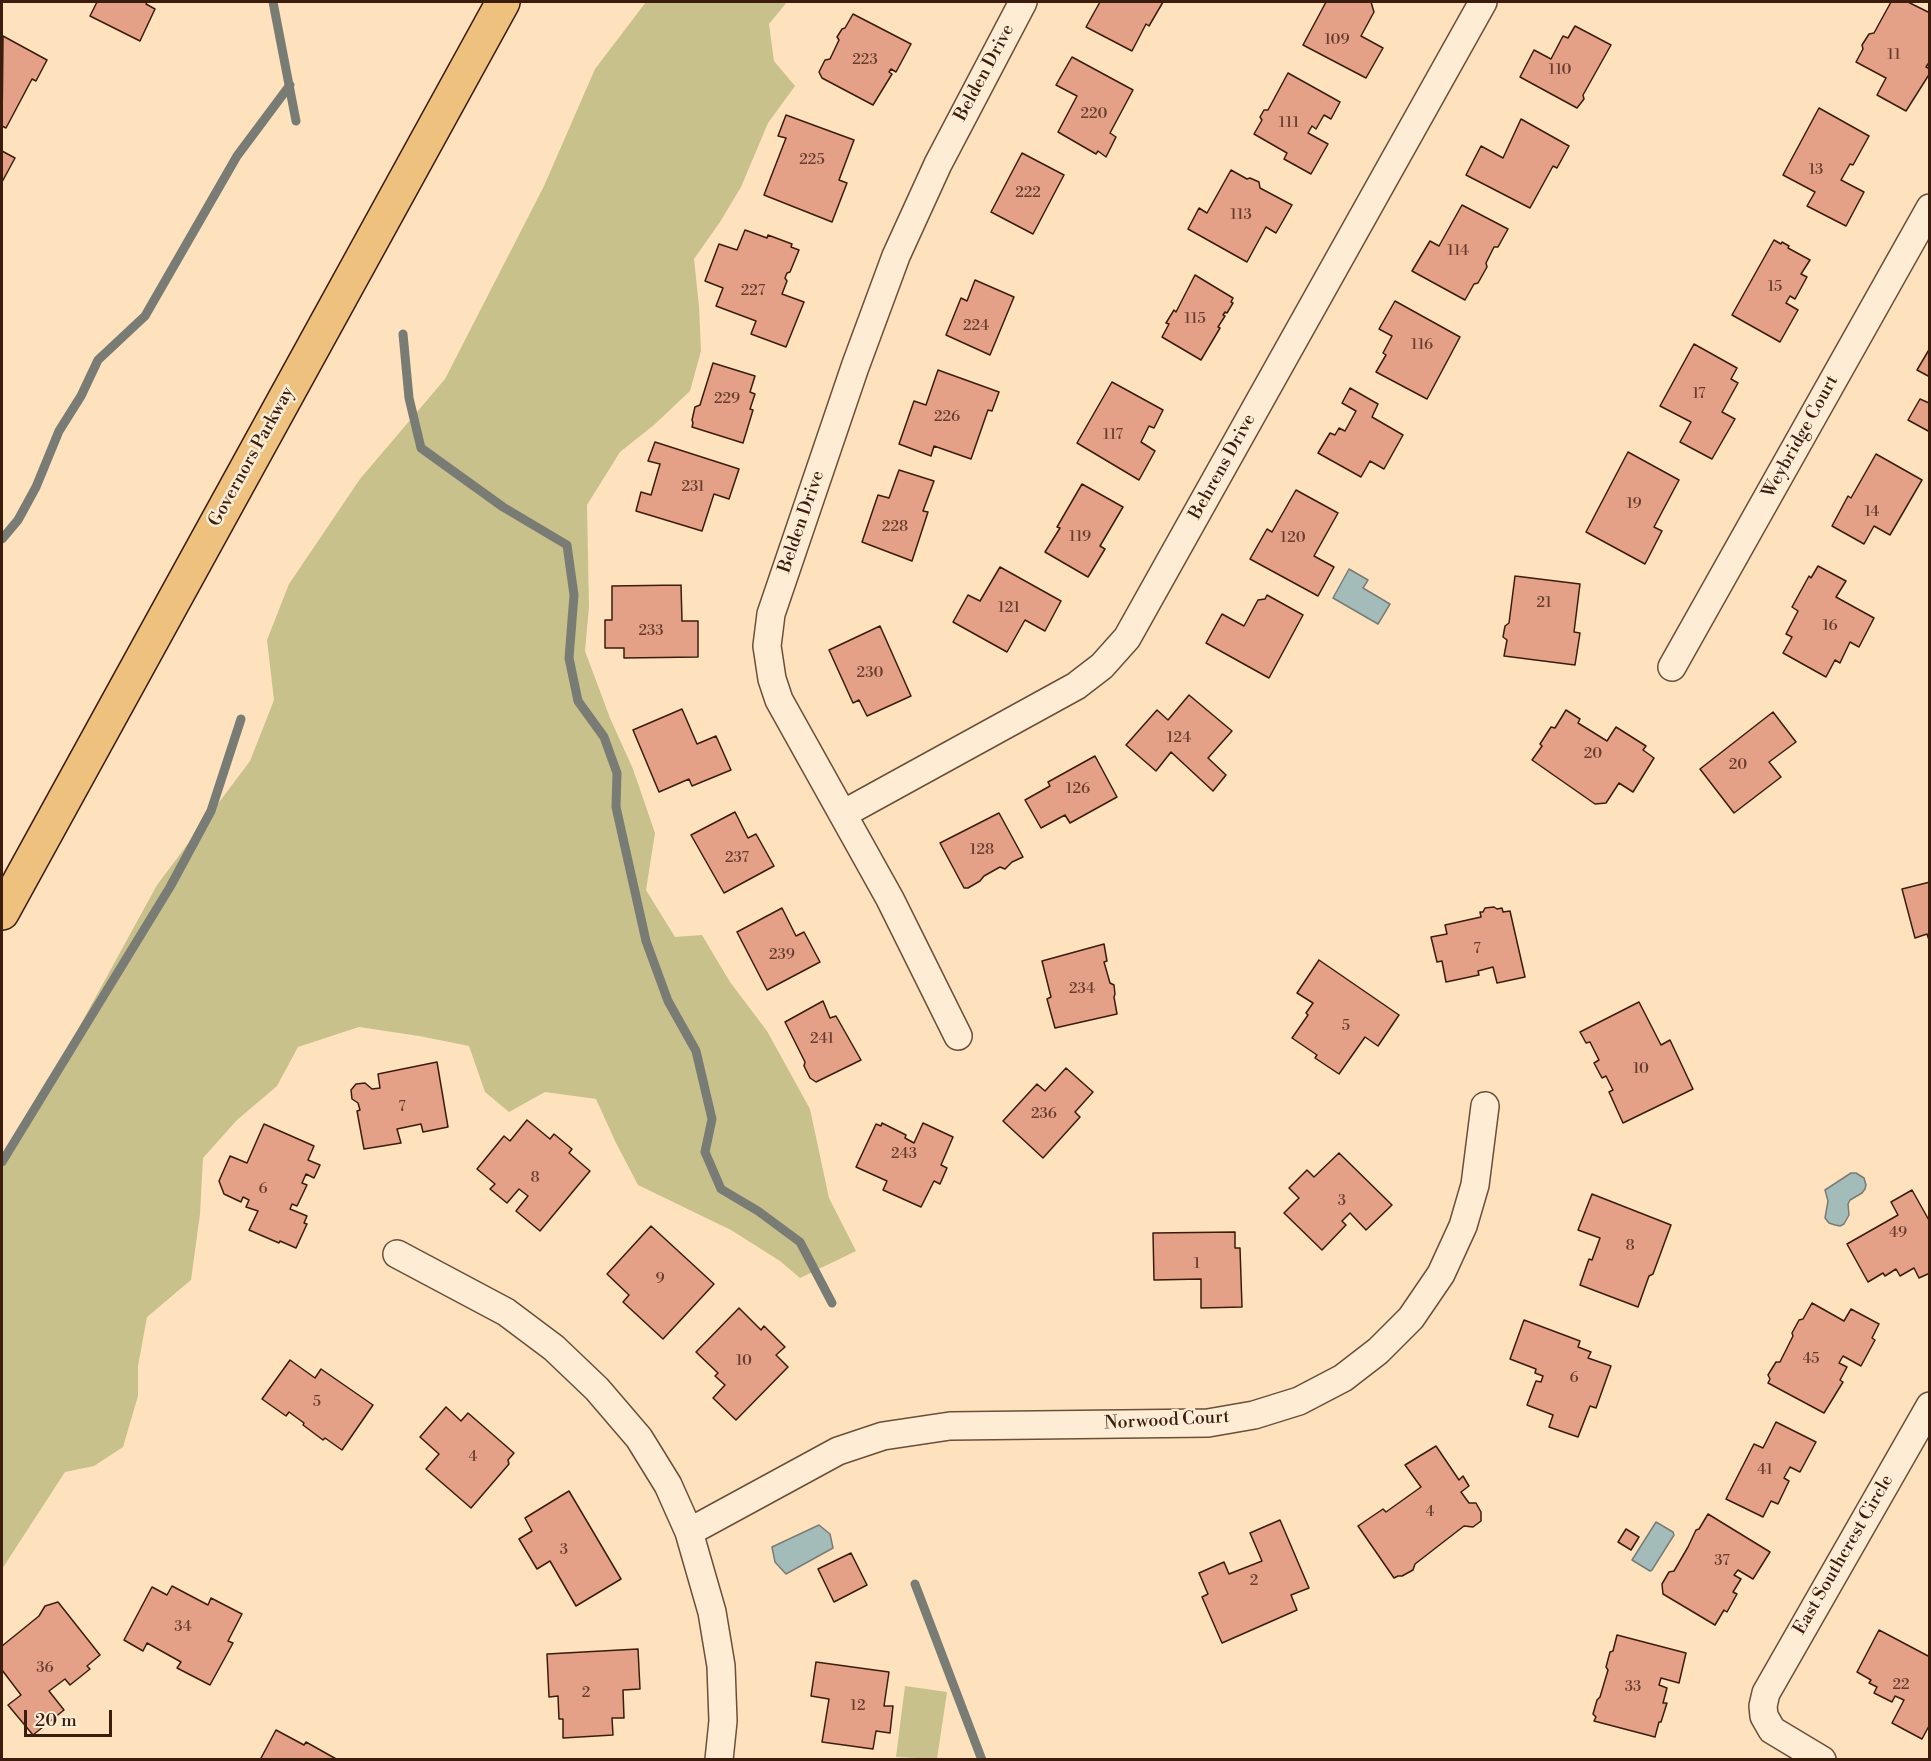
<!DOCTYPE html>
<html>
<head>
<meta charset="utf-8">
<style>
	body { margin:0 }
	#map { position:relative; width:1931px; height:1761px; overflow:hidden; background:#fee2be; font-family:"Libre Bodoni",serif }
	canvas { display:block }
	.frame { position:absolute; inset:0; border:3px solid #3b1c0d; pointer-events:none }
	.scale { position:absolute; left:24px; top:1710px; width:88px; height:27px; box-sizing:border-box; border:3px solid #3b1c0d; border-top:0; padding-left:8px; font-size:18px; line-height:21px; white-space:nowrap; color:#3b1c0d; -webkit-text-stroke:4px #feecd5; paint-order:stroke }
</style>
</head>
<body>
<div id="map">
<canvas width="1931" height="1761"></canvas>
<div class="frame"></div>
<div class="scale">20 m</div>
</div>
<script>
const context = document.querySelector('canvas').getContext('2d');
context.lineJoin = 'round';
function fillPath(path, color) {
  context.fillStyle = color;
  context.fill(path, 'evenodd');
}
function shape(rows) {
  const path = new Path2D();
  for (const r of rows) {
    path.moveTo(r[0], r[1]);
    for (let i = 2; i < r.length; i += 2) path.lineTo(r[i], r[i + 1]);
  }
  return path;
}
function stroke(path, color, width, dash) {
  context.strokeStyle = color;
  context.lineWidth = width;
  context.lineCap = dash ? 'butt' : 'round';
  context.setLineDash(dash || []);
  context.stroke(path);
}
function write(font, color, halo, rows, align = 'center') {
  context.font = font + ' "Libre Bodoni",serif';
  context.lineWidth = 5;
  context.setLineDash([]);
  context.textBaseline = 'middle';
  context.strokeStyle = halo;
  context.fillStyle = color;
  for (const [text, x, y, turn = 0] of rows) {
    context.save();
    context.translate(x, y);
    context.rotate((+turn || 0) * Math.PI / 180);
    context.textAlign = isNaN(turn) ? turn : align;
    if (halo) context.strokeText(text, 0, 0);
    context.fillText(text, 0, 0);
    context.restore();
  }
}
const green = shape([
	[646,2,787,2,769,24,774,61,795,86,768,123,741,187,720,222,694,259,699,306,701,351,690,391,654,425,620,452,587,505,589,607,585,651,610,718,633,769,655,833,646,890,675,937,702,935,730,982,767,1031,810,1109,829,1198,856,1251,800,1278,780,1261,731,1230,638,1185,616,1143,596,1099,545,1092,509,1112,485,1092,469,1046,419,1036,359,1027,298,1047,277,1086,237,1120,203,1158,200,1214,191,1280,147,1317,138,1366,138,1396,123,1447,94,1466,65,1472,2,1569,2,1164,25,1126,157,885,250,761,274,700,267,640,289,584,360,479,445,379,544,186,595,69],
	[905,1686,947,1692,937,1759,896,1757]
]);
const water = shape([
	[1349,569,1368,580,1363,588,1390,604,1378,624,1333,598,1349,569],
	[1851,1173,1856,1173,1864,1178,1866,1185,1865,1189,1862,1193,1850,1200,1848,1204,1849,1215,1844,1224,1840,1226,1835,1225,1829,1223,1825,1218,1828,1201,1825,1190,1851,1173],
	[1656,1522,1673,1532,1674,1535,1652,1570,1650,1571,1632,1560,1656,1522],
	[819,1525,830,1534,833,1548,786,1574,775,1562,772,1547,819,1525]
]);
const stream = shape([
	[273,2,296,121],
	[403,334,409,398,421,448,503,507,567,545,574,595,569,658,578,701,604,737,617,773,616,807,646,941,668,1001,696,1051,712,1119,705,1152,721,1189,758,1211,800,1242,832,1303],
	[2,539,18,520,36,487,59,431,81,396,98,360,145,316,237,156,290,85],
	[2,1162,170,887,211,811,241,719],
	[915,1584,982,1760]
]);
const building = shape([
	[97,2,147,2,146,4,155,9,140,41,90,16,97,2],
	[1100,2,1163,2,1149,26,1146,24,1132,51,1086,27,1100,2],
	[1326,2,1371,2,1374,12,1361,36,1383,48,1366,78,1303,45,1326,2],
	[1891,2,1908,2,1930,13,1930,61,1926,67,1930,69,1930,73,1906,111,1877,95,1886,78,1856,62,1863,49,1862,45,1869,34,1874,33,1891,2],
	[853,14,911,44,896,72,891,69,889,72,892,74,873,105,822,78,819,72,825,60,830,59,839,40,837,37,842,29,845,28,853,14],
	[1575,26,1611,45,1583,95,1584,99,1577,108,1520,77,1534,50,1551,59,1563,36,1568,38,1575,26],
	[3,36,47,60,36,81,32,79,6,128,2,126,3,36],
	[1072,57,1133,90,1110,133,1116,137,1106,157,1098,151,1096,154,1058,132,1077,96,1056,85,1072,57],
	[1288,73,1340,102,1331,119,1324,115,1316,129,1312,126,1308,133,1328,144,1311,174,1284,159,1287,153,1254,134,1262,120,1260,117,1264,110,1268,110,1288,73],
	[1819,108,1869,136,1853,165,1850,164,1841,180,1864,192,1846,226,1807,206,1815,192,1783,175,1819,108],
	[786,115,854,140,839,180,847,183,832,222,764,195,786,138,778,136,786,115],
	[1521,119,1569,146,1557,168,1553,166,1530,208,1466,175,1481,146,1503,158,1521,119],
	[2,151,15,158,2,182,2,151],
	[1022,153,1064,175,1033,234,991,212,1022,153],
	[1231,170,1247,179,1250,178,1259,182,1260,188,1292,205,1276,233,1266,227,1247,262,1188,229,1199,208,1207,213,1231,170],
	[1462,205,1508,229,1498,247,1494,247,1486,263,1487,267,1478,283,1474,284,1465,300,1412,271,1430,241,1439,246,1462,205],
	[745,230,767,238,768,235,792,244,791,247,799,250,790,272,787,273,785,278,787,281,782,294,804,302,786,347,751,334,756,321,716,306,723,288,705,281,719,244,737,250,745,230],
	[1774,240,1781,244,1782,242,1789,246,1788,248,1810,260,1801,274,1807,277,1795,299,1790,296,1786,303,1798,310,1780,342,1732,315,1774,240],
	[1195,275,1233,298,1231,302,1233,303,1227,313,1225,312,1223,315,1225,316,1218,327,1220,328,1201,360,1162,337,1169,324,1166,323,1174,310,1176,312,1195,275],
	[975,280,1014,297,990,355,946,335,961,298,967,301,975,280],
	[1395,301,1460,337,1427,399,1376,372,1386,355,1383,353,1392,336,1379,329,1395,301],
	[1694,344,1737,368,1731,379,1738,383,1722,412,1735,419,1712,459,1680,442,1691,422,1660,406,1694,344],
	[1930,348,1930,377,1917,370,1930,348],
	[713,363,755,376,750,392,755,394,750,409,753,410,743,443,692,427,693,423,692,420,695,407,700,405,713,363],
	[938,370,999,392,992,411,988,410,971,459,934,446,931,456,899,444,914,401,926,405,938,370],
	[1112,382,1163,410,1154,428,1149,426,1141,442,1155,451,1139,480,1077,443,1112,382],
	[1350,388,1378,404,1372,417,1403,435,1384,469,1370,461,1361,477,1318,453,1330,433,1335,435,1339,428,1345,431,1356,411,1342,403,1350,388],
	[1920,399,1929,403,1930,402,1930,432,1908,420,1920,399],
	[655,442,739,469,729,499,714,494,702,531,636,511,641,492,651,495,660,464,648,461,655,442],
	[1628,452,1679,480,1654,527,1662,531,1645,564,1586,532,1628,452],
	[1876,454,1922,480,1890,535,1874,526,1864,544,1832,526,1848,496,1851,498,1876,454],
	[899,470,934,481,923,511,928,512,912,561,862,542,878,495,889,498,899,470],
	[1082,484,1123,507,1100,546,1105,549,1088,577,1045,552,1060,528,1057,527,1082,484],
	[1296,490,1338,513,1314,556,1334,567,1318,596,1250,559,1267,529,1272,532,1296,490],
	[1818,566,1846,581,1836,597,1874,618,1859,647,1850,642,1840,663,1835,660,1826,677,1783,653,1792,637,1786,634,1798,611,1792,607,1809,576,1811,578,1818,566],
	[1000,567,1061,601,1045,631,1025,620,1007,652,953,622,968,595,980,601,1000,567],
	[1515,576,1580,584,1574,632,1580,633,1575,665,1504,656,1507,640,1503,637,1505,626,1509,623,1515,576],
	[681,585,682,621,698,621,698,657,624,658,624,648,605,648,605,620,612,620,612,586,681,585],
	[1267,595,1303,615,1269,678,1206,643,1222,614,1244,626,1258,600,1265,599,1267,595],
	[880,626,911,696,867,716,859,700,853,703,829,650,880,626],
	[1189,695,1232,731,1208,758,1226,775,1213,791,1171,752,1156,771,1126,745,1157,710,1168,720,1189,695],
	[682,709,697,744,716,736,731,770,692,786,689,779,659,792,633,730,682,709],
	[1566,710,1580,719,1578,723,1607,741,1616,727,1646,746,1643,750,1654,758,1633,792,1619,783,1606,803,1595,804,1532,760,1542,746,1540,744,1551,727,1555,728,1566,710],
	[1773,712,1796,742,1769,762,1781,777,1734,813,1700,769,1773,712],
	[1095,756,1117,797,1070,823,1065,815,1041,828,1025,800,1050,786,1048,782,1095,756],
	[735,812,748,838,756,834,774,866,724,893,691,835,735,812],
	[999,813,1023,857,1012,862,1005,869,1000,867,984,876,980,881,968,888,964,888,940,843,999,813],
	[1930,882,1930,943,1927,934,1915,938,1902,889,1930,882],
	[1494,907,1497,909,1502,908,1503,912,1510,911,1525,977,1497,983,1493,967,1478,971,1479,975,1446,982,1442,961,1437,962,1431,937,1447,934,1445,925,1481,917,1480,912,1483,912,1485,908,1494,907],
	[782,908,796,936,804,932,820,962,767,990,737,932,782,908],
	[1104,944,1107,961,1104,962,1110,983,1114,985,1115,994,1114,997,1117,1014,1055,1028,1047,999,1051,997,1042,961,1104,944],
	[1319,960,1399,1015,1378,1046,1365,1037,1339,1074,1315,1058,1317,1055,1292,1038,1308,1015,1306,1013,1313,1003,1297,993,1319,960],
	[823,1001,830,1018,836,1016,861,1060,816,1082,810,1078,804,1066,805,1062,785,1022,823,1001],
	[1639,1002,1661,1045,1670,1040,1693,1089,1623,1123,1609,1092,1613,1090,1606,1076,1602,1078,1594,1063,1599,1060,1590,1042,1586,1043,1580,1032,1639,1002],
	[437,1062,448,1127,423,1132,421,1124,397,1129,401,1143,364,1149,357,1111,360,1110,358,1103,352,1099,351,1090,356,1084,365,1083,372,1089,380,1088,378,1074,437,1062],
	[1066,1068,1093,1092,1075,1112,1080,1117,1043,1158,1003,1121,1037,1084,1045,1091,1066,1068],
	[527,1120,550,1139,554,1134,572,1149,569,1153,590,1171,540,1231,516,1211,528,1196,519,1189,507,1203,490,1189,495,1184,477,1169,504,1136,510,1141,527,1120],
	[882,1123,906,1135,905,1138,914,1143,923,1123,953,1137,941,1165,947,1168,940,1184,934,1181,921,1207,883,1190,887,1181,856,1167,876,1124,881,1126,882,1123],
	[264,1124,314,1146,308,1160,320,1165,314,1178,306,1174,302,1183,307,1185,297,1206,292,1204,290,1209,307,1216,304,1223,307,1224,296,1248,280,1241,279,1243,249,1230,258,1211,246,1207,249,1200,243,1197,241,1202,224,1194,219,1181,230,1156,247,1163,264,1124],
	[1339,1153,1392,1205,1366,1230,1350,1213,1342,1221,1346,1225,1322,1250,1284,1213,1299,1198,1289,1188,1307,1170,1314,1177,1339,1153],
	[1912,1190,1930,1222,1930,1273,1919,1278,1914,1268,1900,1276,1896,1269,1885,1276,1883,1273,1868,1282,1847,1244,1898,1215,1891,1202,1912,1190],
	[1592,1194,1671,1225,1653,1274,1649,1276,1638,1307,1580,1285,1589,1259,1592,1260,1600,1238,1578,1230,1592,1194],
	[651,1226,714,1284,663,1339,623,1302,629,1295,607,1274,651,1226],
	[1235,1232,1235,1248,1240,1248,1242,1307,1201,1308,1201,1279,1154,1280,1153,1233,1235,1232],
	[1812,1303,1844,1321,1851,1309,1879,1324,1872,1338,1875,1340,1861,1366,1843,1356,1839,1363,1847,1367,1840,1380,1843,1382,1824,1413,1768,1383,1770,1379,1768,1375,1776,1362,1780,1362,1793,1336,1792,1333,1799,1320,1803,1319,1812,1303],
	[739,1308,761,1330,764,1326,785,1347,776,1355,788,1367,736,1420,713,1398,725,1385,715,1376,718,1373,696,1352,739,1308],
	[1524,1320,1580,1341,1578,1347,1591,1352,1588,1358,1611,1366,1596,1408,1590,1406,1578,1437,1549,1427,1553,1415,1527,1405,1536,1381,1541,1382,1543,1376,1535,1373,1536,1369,1510,1359,1524,1320],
	[290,1360,315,1378,321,1369,373,1405,342,1450,325,1438,323,1440,303,1425,304,1423,289,1412,286,1416,262,1399,290,1360],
	[446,1407,461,1421,468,1413,514,1453,508,1460,509,1464,471,1508,426,1469,439,1454,420,1437,446,1407],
	[1776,1422,1816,1442,1800,1472,1790,1467,1784,1478,1789,1481,1778,1504,1771,1501,1763,1517,1726,1499,1754,1444,1763,1448,1776,1422],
	[1436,1446,1459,1480,1463,1476,1469,1486,1461,1492,1469,1503,1476,1503,1481,1512,1481,1521,1473,1527,1464,1526,1415,1564,1413,1570,1402,1576,1398,1576,1394,1578,1358,1526,1383,1509,1386,1512,1421,1487,1405,1465,1436,1446],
	[569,1491,621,1579,576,1606,550,1561,537,1569,519,1539,532,1531,525,1518,569,1491],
	[1708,1514,1770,1552,1753,1579,1738,1570,1734,1575,1741,1579,1733,1592,1737,1594,1727,1612,1724,1610,1715,1625,1663,1594,1662,1584,1669,1572,1674,1571,1688,1547,1696,1530,1699,1529,1708,1514],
	[1280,1520,1309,1588,1291,1595,1297,1610,1222,1643,1202,1597,1208,1594,1199,1573,1224,1562,1229,1574,1262,1561,1250,1533,1280,1520],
	[1626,1529,1639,1537,1631,1550,1618,1542,1626,1529],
	[851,1553,867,1585,834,1602,818,1569,851,1553],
	[172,1586,208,1605,211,1598,242,1614,228,1641,233,1643,210,1685,177,1668,181,1662,147,1643,143,1651,124,1640,152,1587,167,1595,172,1586],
	[58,1602,100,1655,87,1666,90,1669,70,1685,65,1679,49,1691,64,1710,33,1735,8,1705,21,1695,2,1670,2,1646,39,1616,45,1606,58,1602],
	[1879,1630,1930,1657,1930,1724,1922,1739,1892,1723,1904,1700,1895,1696,1892,1702,1874,1693,1877,1687,1869,1683,1871,1680,1857,1672,1879,1630],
	[1617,1635,1686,1653,1679,1683,1661,1678,1659,1685,1667,1688,1663,1703,1667,1703,1661,1722,1659,1722,1655,1737,1594,1721,1596,1717,1593,1714,1597,1700,1600,1697,1608,1670,1606,1667,1610,1652,1613,1651,1617,1635],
	[638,1649,640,1689,623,1690,624,1718,612,1718,613,1735,563,1738,563,1719,559,1719,558,1696,549,1697,547,1654,638,1649],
	[816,1662,889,1672,884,1706,893,1706,890,1733,876,1731,873,1749,822,1742,829,1699,811,1696,816,1662],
	[276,1730,304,1745,306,1742,338,1760,260,1760,276,1730]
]);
const minor = shape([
	[1672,667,1930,208],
	[843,814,1076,686,1102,666,1127,638,1483,2],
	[958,1036,890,899,779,700,772,679,767,646,771,614,855,367,896,256,938,164,1023,2],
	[397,1254,506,1312,554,1348,597,1389,639,1438,668,1485,689,1532,712,1612,721,1666,723,1721,719,1760],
	[689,1532,838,1451,883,1436,950,1426,1208,1423,1254,1415,1299,1401,1343,1378,1378,1351,1411,1318,1441,1274,1463,1226,1475,1185,1485,1106],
	[1822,1760,1772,1730,1764,1716,1763,1706,1766,1693,1930,1406]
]);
const primary = shape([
	[2,913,503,2]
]);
const numberNames = [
	["109",1337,40],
	["11",1894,55],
	["223",865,60],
	["110",1560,70],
	["220",1094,114],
	["111",1289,123],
	["225",812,160],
	["13",1816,170],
	["222",1028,193],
	["113",1241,215],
	["114",1458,251],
	["15",1775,287],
	["227",753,291],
	["115",1195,319],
	["224",976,326],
	["116",1422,345],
	["17",1699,394],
	["229",727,399],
	["226",947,417],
	["117",1113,435],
	["231",693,487],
	["19",1634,504],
	["14",1872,512],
	["228",895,527],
	["119",1080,537],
	["120",1293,538],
	["21",1544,603],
	["121",1009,608],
	["16",1830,626],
	["233",651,631],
	["230",870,673],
	["124",1179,738],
	["20",1593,754],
	["20",1738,765],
	["126",1078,789],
	["128",982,850],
	["237",737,858],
	["7",1477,949],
	["239",782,955],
	["234",1082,989],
	["5",1346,1026],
	["241",822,1039],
	["10",1641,1069],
	["7",402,1107],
	["236",1044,1114],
	["243",904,1154],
	["8",535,1178],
	["6",263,1189],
	["3",1342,1201],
	["49",1898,1233],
	["8",1630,1246],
	["1",1197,1264],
	["9",660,1279],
	["45",1811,1359],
	["10",744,1361],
	["6",1574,1378],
	["5",317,1402],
	["4",473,1457],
	["41",1765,1470],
	["4",1430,1512],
	["3",564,1550],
	["37",1722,1561],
	["2",1254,1581],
	["34",183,1627],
	["36",45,1668],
	["22",1901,1685],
	["33",1633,1687],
	["2",586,1693],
	["12",858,1706]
];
const streetNames = [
	["Belden Drive",985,73,-62],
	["Weybridge Court",1801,437,-61],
	["Governors Parkway",252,457,-61],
	["Behrens Drive",1223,467,-61],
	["Belden Drive",802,522,-71],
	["Norwood Court",1167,1421,-3],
	["East Southcrest Circle",1844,1555,-60]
];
fillPath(green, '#c8c18c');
fillPath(water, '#a3bcba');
stroke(water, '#797c75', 1.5);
stroke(stream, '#797c75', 9);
fillPath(building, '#e5a088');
stroke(building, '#3b1c0d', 1.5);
stroke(minor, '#6c4e39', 30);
stroke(primary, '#3b1c0d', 36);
stroke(minor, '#feecd5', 27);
stroke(primary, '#efc17f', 33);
write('15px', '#663d2c', null, numberNames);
write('18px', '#3b1c0d', '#feecd5', streetNames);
</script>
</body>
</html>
